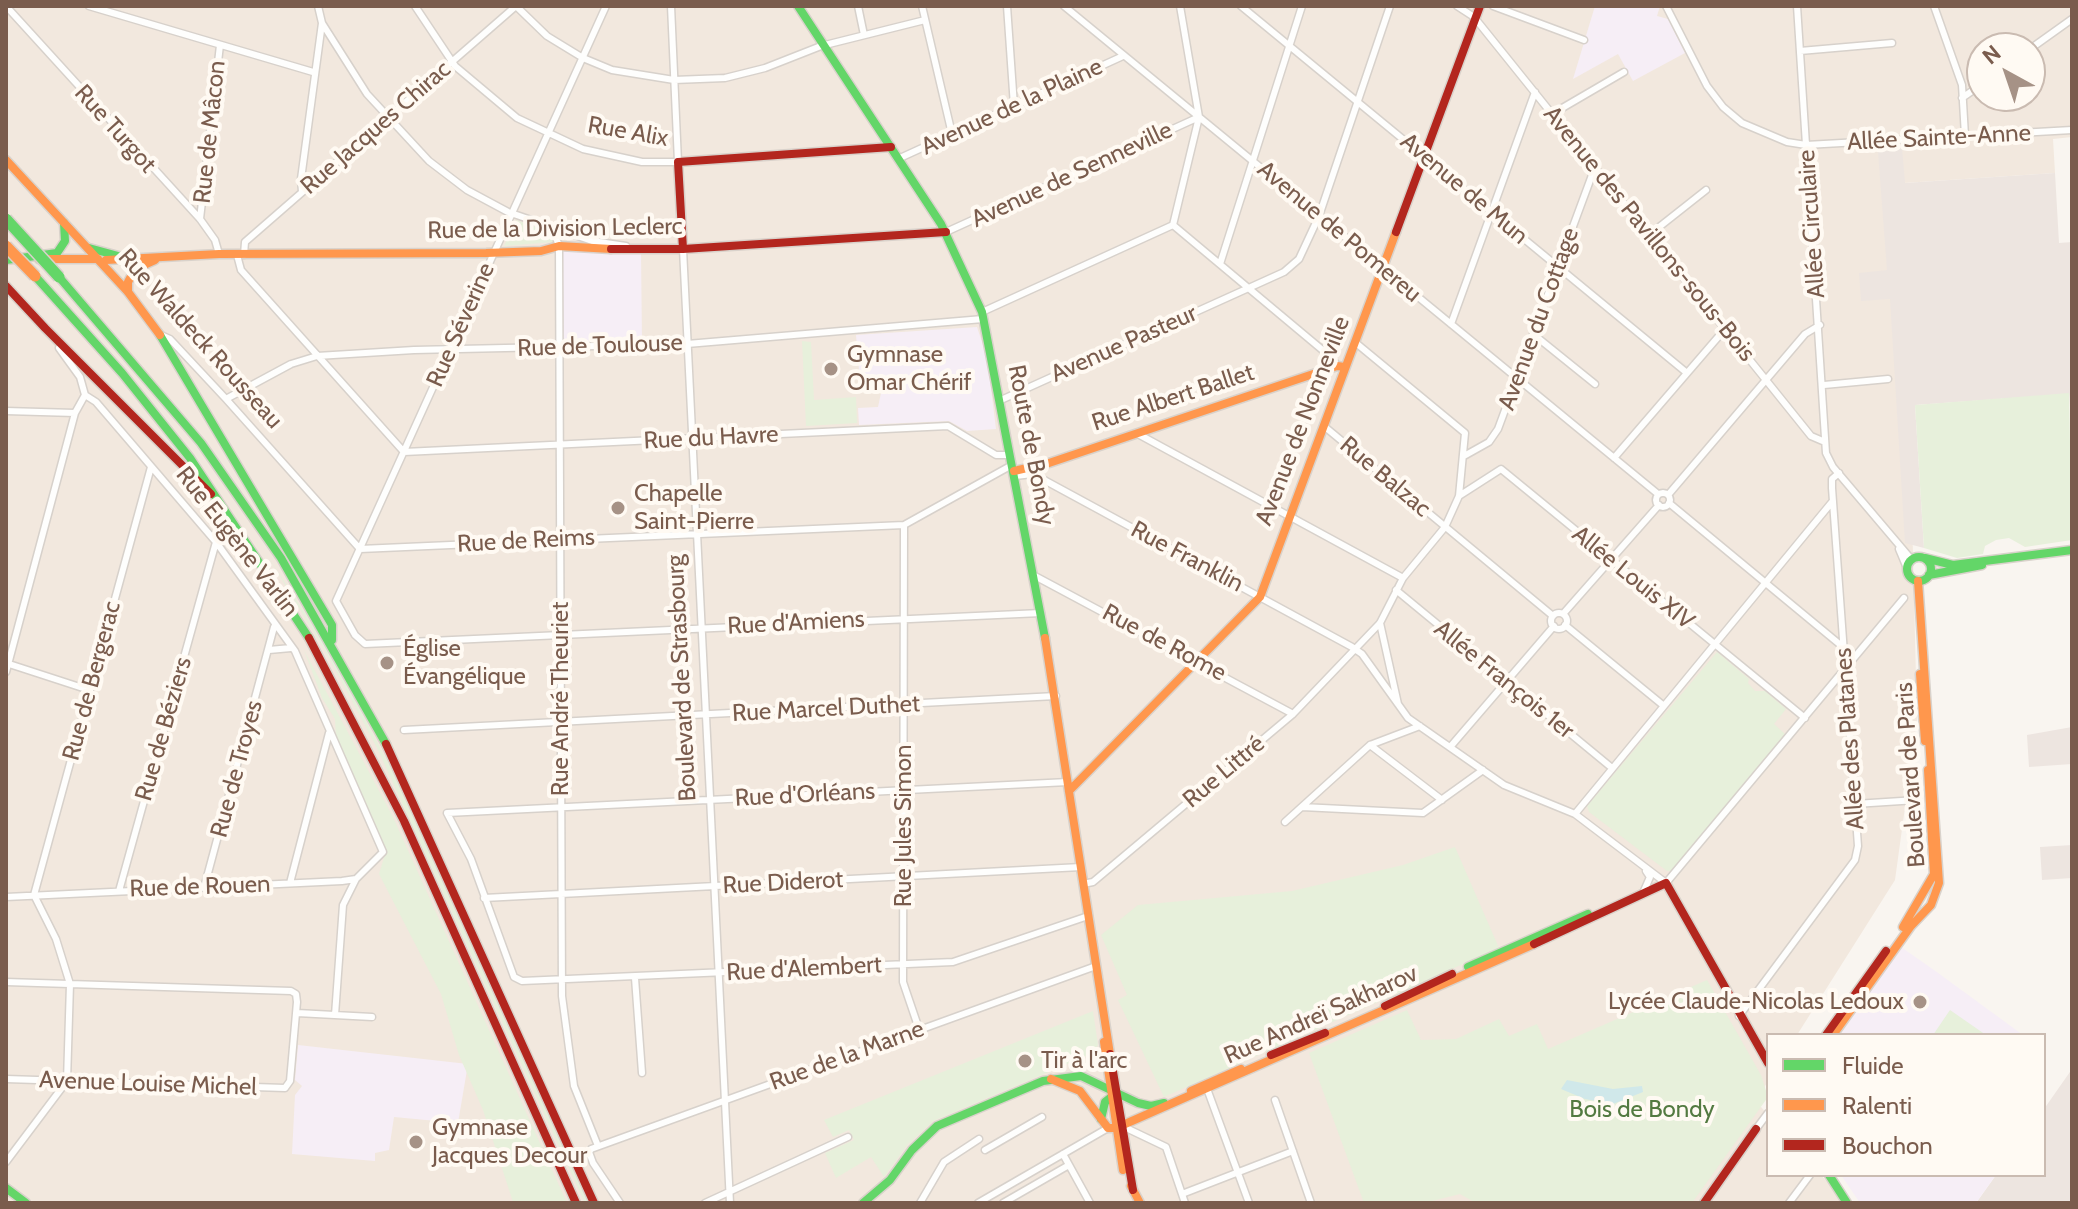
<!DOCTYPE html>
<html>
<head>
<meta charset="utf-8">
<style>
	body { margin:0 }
	#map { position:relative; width:2078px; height:1209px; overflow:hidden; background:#f9f5f0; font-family:Cabin,sans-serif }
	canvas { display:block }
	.frame { position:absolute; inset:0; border:8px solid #7a5c4d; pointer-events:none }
	.legend { position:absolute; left:1766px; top:1033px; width:280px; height:144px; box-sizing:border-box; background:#fffaf3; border:2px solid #cabbb1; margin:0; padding:10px 14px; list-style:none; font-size:24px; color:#7a5c4d }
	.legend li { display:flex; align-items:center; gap:16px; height:40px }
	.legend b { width:40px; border:2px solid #cabbb1 }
	.north { position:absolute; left:1966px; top:32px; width:80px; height:80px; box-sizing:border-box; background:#fffaf3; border:2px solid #cabbb1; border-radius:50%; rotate:320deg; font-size:22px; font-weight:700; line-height:32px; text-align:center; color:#7a5c4d }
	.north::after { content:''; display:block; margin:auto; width:28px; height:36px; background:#a69286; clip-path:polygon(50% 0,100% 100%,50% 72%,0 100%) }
</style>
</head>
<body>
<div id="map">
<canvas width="2078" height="1209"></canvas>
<div class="frame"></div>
<ul class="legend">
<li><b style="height:10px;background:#63d668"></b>Fluide</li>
<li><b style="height:10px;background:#ff974d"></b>Ralenti</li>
<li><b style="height:10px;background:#b3261e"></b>Bouchon</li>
</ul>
<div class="north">N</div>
</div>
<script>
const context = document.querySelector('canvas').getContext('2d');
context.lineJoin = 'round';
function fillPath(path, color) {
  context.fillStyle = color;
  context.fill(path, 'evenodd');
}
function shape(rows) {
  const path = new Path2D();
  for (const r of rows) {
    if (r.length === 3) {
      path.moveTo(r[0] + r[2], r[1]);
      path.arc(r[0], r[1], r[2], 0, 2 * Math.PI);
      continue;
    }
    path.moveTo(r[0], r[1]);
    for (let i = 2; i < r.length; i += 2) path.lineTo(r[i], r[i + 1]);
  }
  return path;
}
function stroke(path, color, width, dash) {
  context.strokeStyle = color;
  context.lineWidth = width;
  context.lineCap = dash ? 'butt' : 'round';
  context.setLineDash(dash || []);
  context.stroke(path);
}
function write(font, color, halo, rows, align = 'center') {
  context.font = font + ' Cabin,sans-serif';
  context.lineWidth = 8;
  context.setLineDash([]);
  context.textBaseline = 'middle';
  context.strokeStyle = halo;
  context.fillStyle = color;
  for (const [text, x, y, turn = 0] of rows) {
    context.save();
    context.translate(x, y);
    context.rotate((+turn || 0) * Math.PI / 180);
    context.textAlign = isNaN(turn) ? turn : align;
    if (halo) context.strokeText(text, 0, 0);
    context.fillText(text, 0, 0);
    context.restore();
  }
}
const residential = shape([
	[6,6,2072,6,2072,137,2053,139,2055,173,1904,183,1917,720,1895,880,1797,1035,1768,1035,1768,1081,1756,1101,1768,1115,1768,1175,1821,1175,1846,1203,6,1203],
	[1982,48,2030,48,2030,96,1982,96]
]);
const industrial = shape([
	[1902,148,1905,183,2055,173,2059,243,2072,242,2072,432,2069,394,1915,405,1924,548,1905,543,1890,299,1861,301,1859,273,1887,270,1878,152],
	[2072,727,2072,764,2029,767,2027,735],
	[2072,845,2072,878,2042,880,2040,847],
	[2072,1069,2072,1203,1976,1203,1996,1175,2044,1175,2044,1109]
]);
const education = shape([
	[1595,6,1660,6,1657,16,1668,19,1685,53,1633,81,1618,54,1573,79],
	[559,246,641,250,642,345,559,347],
	[977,327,987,357,996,429,967,431,949,421,859,425,858,408,878,407,881,393,880,380,860,381,856,335],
	[1901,947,1934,970,2023,1035,1839,1035],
	[298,1045,468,1064,458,1123,394,1117,389,1150,375,1153,375,1161,292,1154,295,1095,302,1086,295,1080],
	[1841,1175,1996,1175,1976,1203,1860,1203]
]);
const green = shape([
	[516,220,547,231,554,242,504,246],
	[802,341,811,342,814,400,856,397,857,423,806,426],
	[2069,393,2072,540,2025,547,2009,538,1996,540,1985,546,1983,554,1957,558,1924,548,1915,405],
	[267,555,322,639,390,766,588,1203,585,1203,377,748,327,654],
	[304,650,393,817,567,1203,513,1202,483,1110,459,1055,441,994,379,874,386,851,336,739,335,719,322,698],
	[1717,652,1749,679,1748,683,1755,691,1765,691,1786,709,1774,724,1785,734,1673,871,1667,871,1589,812,1587,806],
	[1455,847,1499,948,1164,1097,1118,1000,1127,995,1101,935,1138,905,1292,891,1403,865],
	[1707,980,1761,1075,1768,1097,1692,1203,1476,1203,1460,1194,1424,1203,1364,1203,1309,1053,1407,1010,1421,1040,1456,1039,1499,1019,1509,1036,1537,1024,1548,1049],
	[1950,1010,1986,1035,1933,1035],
	[1093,1011,1098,1045,1093,1053,933,1121,907,1145,884,1177,871,1157,836,1178,825,1153,854,1140,849,1130,833,1137,824,1120]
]);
const water = shape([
	[1567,1080,1613,1089,1642,1086,1643,1092,1613,1104,1585,1099,1561,1089]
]);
const street = shape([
	[6,6,200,219,215,240,219,254],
	[89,6,313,72],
	[318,6,322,23,367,94,429,161,467,190,508,212,592,241,626,246],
	[415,6,455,66,517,118,583,149,642,162,678,162,671,6],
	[516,6,547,36,583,58,612,70,674,80,725,78,765,68,821,46,925,20],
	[606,6,336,601,355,635,365,644,1041,613],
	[858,6,864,35],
	[922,6,952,134],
	[1007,6,1014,106],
	[1064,6,1658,494],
	[1241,6,1687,373],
	[1457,6,1474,17,1811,436,1825,442],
	[1493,6,1584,40],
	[1666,6,1707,86,1723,107,1742,123,1787,142,1806,145,2072,130],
	[1797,6,1826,453,1833,467,1911,559],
	[1934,6,1962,85,1965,136],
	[2030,49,2072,19],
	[1800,51,1892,43],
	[1962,98,1982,84],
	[1552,114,1624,72],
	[900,158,1123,56],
	[302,192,301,179,322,23],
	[200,219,220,45],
	[543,224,555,235,559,246,562,996,574,1086,598,1146],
	[1173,225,1199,117,1180,6],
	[1173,225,1332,358,1337,366],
	[946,232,1199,117],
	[1649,235,1706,190],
	[683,249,730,1203],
	[237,255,241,270,404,452,948,426,996,455,1010,455],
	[244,255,245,242,516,6],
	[1220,264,1302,6],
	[982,312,1173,225],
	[1451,324,1535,92],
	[1533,334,1595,384],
	[161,335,170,339,226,399,360,549],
	[1824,385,1888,379],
	[226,399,291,364,317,356,414,350,687,344,983,319],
	[1001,400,1284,272,1299,259,1319,216,1390,6],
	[6,411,75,413],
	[1325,427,1553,616],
	[1138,434,1403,578],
	[1464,456,1489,442,1498,429,1595,167],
	[1614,458,1725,329],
	[1015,476,1033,474,1352,647,1362,654,1408,718,1504,785,1575,814,1666,883,1904,598],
	[1663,500,7],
	[1668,495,1805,334,1820,325],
	[1459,496,1501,469,1805,718],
	[1669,503,1843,647],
	[904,525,903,982,919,1029],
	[360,549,904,525,1012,465],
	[1899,549,1907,568],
	[1033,575,1293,714],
	[1396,590,1612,768],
	[1559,621,8],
	[1563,614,1659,505],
	[1380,623,1398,704],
	[1565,625,1664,706],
	[269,650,291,648],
	[6,663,89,690],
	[6,672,75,413,85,395],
	[404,730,1056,696],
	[1370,745,1442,800],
	[1451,746,1554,626],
	[1068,782,447,813,471,859,514,977,522,981,953,962,1088,916],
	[1855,804,1917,800],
	[1302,807,1423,813,1483,770],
	[1575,814,1832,502],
	[1285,822,1370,745,1420,726],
	[290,883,329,733],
	[1083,884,1093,882,1293,714,1380,623,1403,578,1445,527,1459,496,1465,433,1356,343],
	[204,888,274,627],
	[119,891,216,542],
	[1643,893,1650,877,1646,871],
	[34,895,151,467],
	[6,897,342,881,356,879,383,852,295,651,216,542,96,402,85,395,80,377,59,348],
	[484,898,1081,867],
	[635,978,642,1073],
	[6,982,291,991,296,994,297,1002,290,1081,285,1088,6,1079],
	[297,1013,372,1017],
	[335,1015,343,905,356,879],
	[1739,1016,1855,860,1858,846,1832,488,1832,479,1839,473],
	[1206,1086,1249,1203],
	[1275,1100,1311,1203],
	[1122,1126,1166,1147,1185,1203],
	[1756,1129,1768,1113],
	[985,1150,1042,1117],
	[1063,1154,1090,1203],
	[6,1162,67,1081,70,984,56,939,34,895],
	[1182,1194,1293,1151],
	[620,1203,593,1163,589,1152,591,1149,1096,966],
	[705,1203,848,1137],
	[920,1203,944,1162,979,1139],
	[978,1203,1108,1128],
	[1003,1203,1069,1165],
	[1789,1203,1810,1175]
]);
const fast = shape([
	[798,6,941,224,982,312,1045,638],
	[89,248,122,257],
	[6,260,57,253,65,241,64,223],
	[35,276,122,373,190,458,309,638],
	[59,277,201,443,281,558,386,744],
	[160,335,332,625,332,640],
	[1919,569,12],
	[1925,558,1953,565,2072,550],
	[1929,575,1982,565],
	[1468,967,1588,914],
	[1101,1119,1105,1102,1114,1095],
	[1829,1175,1847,1203],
	[6,1188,26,1203],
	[863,1203,890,1180,912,1150,937,1126,1043,1081,1081,1076,1138,1103,1151,1106,1164,1103]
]);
const slow = shape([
	[6,160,128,292,160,335],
	[39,259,98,259],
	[106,260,219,254,486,253,541,251,559,246,611,249],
	[128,292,128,282,135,269,155,260],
	[1014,471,1049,463,1337,366,1345,367],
	[1045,638,1110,1054],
	[1920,674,1925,741],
	[1069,791,1260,597,1396,232],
	[1903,927,1934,874,1928,770],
	[1833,1035,1911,926,1931,905,1939,883,1918,581],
	[1104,1042,1123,1170],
	[1051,1079,1080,1091,1108,1128,1116,1128,1534,944],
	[1191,1091,1241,1069],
	[1131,1186,1140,1203]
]);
const jam = shape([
	[1396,232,1480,6],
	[611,249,683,249,946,232],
	[683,249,678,162,891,147],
	[6,286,45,328],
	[45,328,211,494],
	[309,638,404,821,576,1203],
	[386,744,594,1203],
	[1534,944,1666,883,1768,1063],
	[1385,1006,1452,974],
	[1826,1035,1886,951],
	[1110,1054,1133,1190],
	[1271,1055,1325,1033],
	[1704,1203,1756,1129]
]);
const fastBridge = shape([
	[6,219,59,277]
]);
const slowBridge = shape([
	[6,246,35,276]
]);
const markers = [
	[831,369,8,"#a69286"],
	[618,508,8,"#a69286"],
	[387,663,8,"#a69286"],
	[1920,1002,8,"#a69286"],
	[1025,1061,8,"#a69286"],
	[416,1142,8,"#a69286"]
];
const streetNames = [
	["Avenue de la Plaine",1012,107,-25],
	["Rue Jacques Chirac",376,128,-41],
	["Rue Turgot",115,129,48],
	["Rue de Mâcon",210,132,-84],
	["Rue Alix",628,132,10],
	["Allée Sainte-Anne",1939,138,-3],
	["Avenue de Senneville",1072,175,-25],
	["Avenue de Mun",1464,189,40],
	["Allée Circulaire",1812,224,-94],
	["Rue de la Division Leclerc",555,229,-1],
	["Avenue de Pomereu",1339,232,40],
	["Avenue des Pavillons-sous-Bois",1649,234,51],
	["Avenue du Cottage",1539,319,-70],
	["Rue Séverine",461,325,-66],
	["Rue Waldeck Rousseau",200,339,48],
	["Avenue Pasteur",1124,344,-24],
	["Rue de Toulouse",600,346,-2],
	["Rue Albert Ballet",1173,398,-18],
	["Avenue de Nonneville",1303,421,-69],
	["Rue du Havre",711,438,-3],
	["Route de Bondy",1031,445,79],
	["Rue Balzac",1385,477,40],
	["Rue de Reims",526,541,-3],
	["Rue Eugène Varlin",237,542,52],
	["Rue Franklin",1187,557,28],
	["Allée Louis XIV",1633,578,39],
	["Rue d'Amiens",796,623,-3],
	["Rue de Rome",1164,643,28],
	["Boulevard de Strasbourg",682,678,-93],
	["Allée François 1er",1504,680,39],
	["Rue de Bergerac",92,681,-75],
	["Rue André Theuriet",561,699,-90],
	["Rue Marcel Duthet",826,709,-3],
	["Rue de Béziers",164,729,-74],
	["Allée des Platanes",1850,739,-94],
	["Rue de Troyes",237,769,-75],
	["Rue Littré",1224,772,-40],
	["Boulevard de Paris",1911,775,-94],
	["Rue d'Orléans",805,795,-3],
	["Rue Jules Simon",904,826,-90],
	["Rue Diderot",783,883,-3],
	["Rue de Rouen",200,887,-2],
	["Rue d'Alembert",804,969,-3],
	["Rue Andreï Sakharov",1321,1015,-24],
	["Rue de la Marne",847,1056,-20],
	["Avenue Louise Michel",148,1084,2]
];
const poiNames = [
	["Gymnase",847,355],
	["Omar Chérif",847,383],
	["Chapelle",634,494],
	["Saint-Pierre",634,522],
	["Église",403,649],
	["Évangélique",403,677],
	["Lycée Claude-Nicolas Ledoux",1904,1002,"right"],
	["Tir à l'arc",1041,1061],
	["Gymnase",432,1128],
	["Jacques Decour",432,1156]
];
const parkNames = [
	["Bois de Bondy",1642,1110]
];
fillPath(residential, '#f2e8de');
fillPath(industrial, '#ede5e0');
fillPath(education, '#f6eef6');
fillPath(green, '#e7f0db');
fillPath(water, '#d0e8ea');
stroke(street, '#d7d1cb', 9);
stroke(fast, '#d9d2cb', 11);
stroke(slow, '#d9d2cb', 11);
stroke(jam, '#d9d2cb', 11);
stroke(street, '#fefefd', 6);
stroke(fast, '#63d668', 8);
stroke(slow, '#ff974d', 8);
stroke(jam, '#b3261e', 8);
stroke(fastBridge, '#dad1cc', 14, []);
stroke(slowBridge, '#dad1cc', 14, []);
stroke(fastBridge, '#63d668', 11);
stroke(slowBridge, '#ff974d', 11);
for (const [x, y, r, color] of markers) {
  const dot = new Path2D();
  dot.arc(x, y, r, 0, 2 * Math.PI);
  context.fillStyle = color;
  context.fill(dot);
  stroke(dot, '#fffaf3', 3);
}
write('24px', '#7a5c4d', '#fffaf3', streetNames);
write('24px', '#7a5c4d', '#fffaf3', poiNames, 'left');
write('24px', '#537a41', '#fffaf3', parkNames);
</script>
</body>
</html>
